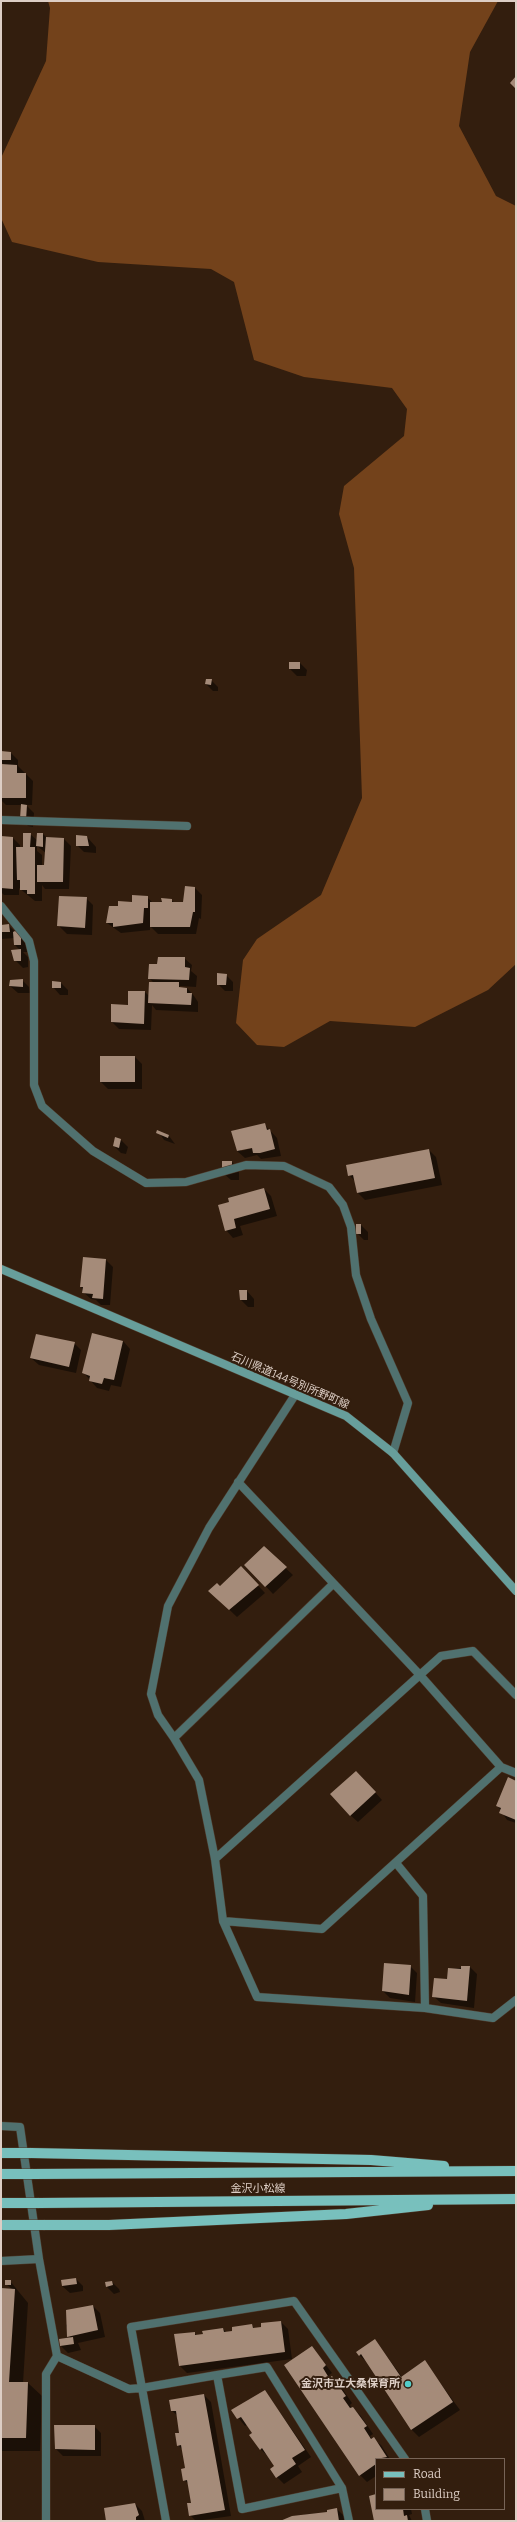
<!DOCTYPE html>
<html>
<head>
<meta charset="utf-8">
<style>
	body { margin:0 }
	#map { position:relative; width:517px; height:2522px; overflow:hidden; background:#331e0e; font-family:Bitter,serif }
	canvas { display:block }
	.frame { position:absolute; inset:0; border:2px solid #ddcec5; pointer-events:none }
	.legend { position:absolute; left:375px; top:2458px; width:130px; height:52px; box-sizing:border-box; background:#331e0e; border:1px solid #776457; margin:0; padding:5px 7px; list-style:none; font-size:12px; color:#ddcec5 }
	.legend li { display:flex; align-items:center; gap:8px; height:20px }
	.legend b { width:20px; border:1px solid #776457 }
</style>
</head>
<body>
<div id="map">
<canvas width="517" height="2522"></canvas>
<div class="frame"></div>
<ul class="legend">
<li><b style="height:5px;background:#78c0bd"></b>Road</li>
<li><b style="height:11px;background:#a58b79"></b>Building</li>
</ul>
</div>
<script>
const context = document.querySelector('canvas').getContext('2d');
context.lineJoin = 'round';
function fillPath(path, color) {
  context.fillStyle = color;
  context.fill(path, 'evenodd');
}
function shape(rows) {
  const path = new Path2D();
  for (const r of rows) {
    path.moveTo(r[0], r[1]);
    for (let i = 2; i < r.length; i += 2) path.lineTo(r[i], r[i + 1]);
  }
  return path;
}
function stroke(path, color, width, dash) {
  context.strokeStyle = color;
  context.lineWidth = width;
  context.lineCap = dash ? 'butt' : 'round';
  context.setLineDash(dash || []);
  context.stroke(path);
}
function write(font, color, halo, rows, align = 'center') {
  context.font = font + ' Bitter,"Noto Sans JP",serif';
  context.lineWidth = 4;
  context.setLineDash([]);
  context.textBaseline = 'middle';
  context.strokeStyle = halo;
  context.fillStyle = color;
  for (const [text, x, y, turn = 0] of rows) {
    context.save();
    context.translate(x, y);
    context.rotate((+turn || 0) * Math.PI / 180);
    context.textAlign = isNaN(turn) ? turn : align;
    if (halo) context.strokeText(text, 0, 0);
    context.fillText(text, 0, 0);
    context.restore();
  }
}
const forest = shape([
	[48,1,498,1,470,52,459,126,496,196,516,206,516,964,488,990,415,1027,330,1021,284,1047,257,1045,236,1023,243,960,257,939,321,895,362,798,354,568,339,514,344,486,404,436,407,409,392,388,304,377,254,360,234,282,211,269,98,262,12,242,1,218,1,158,46,61,50,8]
]);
const shadow = shape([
	[300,663,307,670,306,676,297,676,290,669],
	[211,680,218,687,218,691,213,691,206,684],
	[1,752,11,753,18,760,18,766,33,781,32,805,26,805,34,813,33,827,28,826,21,819,22,805,6,805,1,800,1,765,4,765,1,762],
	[30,834,38,841,43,834,47,838,64,839,71,846,69,889,45,889,42,885,42,901,35,901,19,888,19,895,4,895,1,892,1,837,13,838,20,845,20,848,24,848],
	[37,846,46,853,45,866,42,866,42,855,37,851],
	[87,837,96,847,96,853,84,852,77,845],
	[195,888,202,895,201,919,199,918,196,934,158,934,150,926,150,930,121,933,107,923,119,907,147,897,153,903,171,900,175,903,184,903],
	[60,897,86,898,93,905,92,935,67,934,60,927],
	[1,926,9,926,27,943,28,952,23,952,28,957,28,967,23,968,15,960,20,950,15,945,15,938,1,939],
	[184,958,192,965,191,971,197,976,196,987,180,986,180,988,187,988,194,996,198,1002,198,1012,156,1010,152,1005,151,1030,119,1029,112,1022,129,1006,129,992,145,992,149,996,154,983,149,978,158,965],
	[226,975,233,982,233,991,225,991,218,984],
	[22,980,29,987,30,993,18,993,10,986],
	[61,983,68,990,68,995,60,995,53,987],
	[135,1057,142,1064,142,1089,108,1089,101,1082],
	[264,1124,277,1138,281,1156,261,1159,257,1155,245,1158,237,1151],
	[257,1147,241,1151,241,1149],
	[158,1131,169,1136,175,1144,164,1140],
	[121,1140,128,1147,126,1154,121,1153,114,1146],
	[429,1150,436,1157,442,1185,365,1200,358,1193,356,1182,349,1175],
	[232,1162,239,1169,239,1180,231,1180,223,1173],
	[264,1189,271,1196,277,1216,240,1226,243,1235,233,1238,226,1230,230,1202],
	[361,1225,368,1232,368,1240,364,1240,357,1233],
	[106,1260,113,1267,110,1305,101,1305,96,1300,91,1299,83,1292,81,1286],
	[240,1291,247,1291,254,1299,254,1307,248,1307,241,1300],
	[123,1341,130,1349,121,1387,111,1385,109,1391,97,1388,84,1373],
	[74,1343,81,1350,76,1373,39,1365,31,1358],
	[264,1548,293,1575,273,1594,246,1565],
	[248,1575,265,1593,237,1617,217,1598,220,1587],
	[363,1779,382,1800,358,1822,350,1815],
	[516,1782,516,1823,507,1820,497,1805],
	[410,1966,417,1973,415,2002,390,1998,383,1991],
	[470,1967,477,1974,474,2008,441,2003,433,1996,448,1981,449,1969],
	[76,2279,83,2286,83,2291,70,2293,62,2286],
	[10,2281,28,2303,23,2383,28,2383,42,2396,40,2451,1,2451,1,2289,12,2289,6,2284],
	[112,2282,119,2289,120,2292,114,2294,107,2287],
	[93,2306,100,2313,105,2337,78,2343,81,2350,68,2353,61,2346,60,2340,70,2338,66,2325],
	[281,2322,288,2329,292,2359,187,2373,180,2366,194,2333,198,2336,223,2329,227,2333,252,2326,255,2329],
	[375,2340,402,2377,424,2361,460,2410,419,2437,412,2430,367,2362,359,2355],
	[312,2347,332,2373,329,2375,331,2378,339,2384,352,2403,350,2405,352,2408,360,2415,373,2434,370,2436,372,2439,381,2445,390,2459,376,2459,376,2476,367,2482,360,2475],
	[265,2391,311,2457,298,2466,302,2472,284,2484,277,2477,275,2466,268,2456,260,2449,248,2424,245,2426,232,2410],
	[204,2395,211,2402,231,2516,196,2521,190,2515,192,2503,189,2484,184,2480,186,2469,183,2450,178,2445,180,2434,178,2416,172,2411],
	[55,2426,94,2426,101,2433,101,2456,63,2456,56,2449],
	[376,2495,376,2509,411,2509,412,2514,409,2515,412,2521,375,2521],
	[135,2504,142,2511,145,2521,107,2521],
	[337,2509,344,2516,344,2521,278,2521,308,2514,328,2513]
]);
const building = shape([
	[516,76,516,89,510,83],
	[289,662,300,662,300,669,289,669],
	[206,679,212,679,211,685,205,684],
	[1,751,11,752,11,760,1,760],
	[1,764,17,765,17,773,26,773,26,798,1,798],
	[21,804,27,805,26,820,20,819],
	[23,833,31,833,30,847,35,847,35,894,27,894,27,890,20,890,20,880,17,880,16,847,23,847],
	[37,833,43,833,43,847,36,846],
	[76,835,87,836,89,846,76,846],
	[1,836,13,837,13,889,1,888],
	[46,837,64,838,63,882,37,882,37,865,44,865],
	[185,886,195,887,195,912,193,912,190,927,150,927,150,902,162,902,161,898,172,899,172,902,183,902],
	[132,895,148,896,148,908,144,908,143,923,113,927,113,923,106,923,109,906,118,906,118,901,132,902],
	[59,896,87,897,85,928,57,926],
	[9,924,10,932,1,932,1,925],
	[15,931,21,935,21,945,14,945,13,932],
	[21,949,21,961,14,961,11,950],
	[158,957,185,957,185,967,190,968,189,980,148,979,149,964,157,964],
	[217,973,227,974,226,985,217,985],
	[23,979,23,987,9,986,10,980],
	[52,981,61,982,61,988,52,988],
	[149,982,179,982,179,987,187,988,187,993,192,993,191,1005,148,1003],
	[128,991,145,991,144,1024,111,1022,111,1004,128,1005],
	[100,1056,135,1056,135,1082,100,1082],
	[265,1123,267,1130,270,1129,275,1149,260,1153,253,1153,252,1148,237,1151,231,1131],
	[157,1130,169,1135,168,1138,156,1133],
	[115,1137,121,1139,119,1148,113,1146],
	[429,1149,435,1178,357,1193,353,1175,348,1176,346,1165],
	[222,1161,232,1161,232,1173,222,1173],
	[264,1188,270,1209,234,1219,236,1228,225,1231,218,1205,229,1202,228,1198],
	[356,1224,361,1224,361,1234,356,1234],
	[83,1257,106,1259,103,1299,92,1298,93,1294,82,1293,83,1287,80,1287],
	[239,1290,247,1290,247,1300,240,1300],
	[92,1333,123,1341,114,1380,104,1378,102,1384,89,1381,90,1376,82,1373],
	[36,1334,75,1342,69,1367,30,1358],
	[264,1546,287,1567,265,1587,244,1565],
	[241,1566,259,1585,229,1610,208,1591,217,1583,220,1586],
	[356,1771,376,1792,350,1816,330,1794],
	[508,1777,516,1781,516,1820,499,1813,501,1808,496,1806],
	[384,1963,411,1965,409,1995,382,1991],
	[461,1966,470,1966,467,2001,432,1997,434,1978,447,1979,448,1968,461,1969],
	[76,2278,77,2284,62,2286,61,2280],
	[5,2280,11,2280,11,2285,5,2285],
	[112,2281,113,2285,106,2287,105,2282],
	[1,2288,15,2289,9,2382,28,2382,26,2438,1,2438],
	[93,2305,98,2330,67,2337,66,2310],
	[281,2321,285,2352,179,2366,174,2334,195,2332,195,2335,203,2334,202,2331,223,2328,224,2332,232,2331,232,2327,252,2324,253,2328,261,2327,261,2323],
	[73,2337,74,2344,60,2346,59,2339],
	[375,2339,401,2377,425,2360,453,2402,411,2430,361,2354,359,2356,356,2352],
	[312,2346,326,2365,323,2368,329,2378,332,2376,346,2396,343,2398,350,2408,353,2407,367,2426,364,2428,371,2439,374,2437,387,2457,376,2459,376,2464,359,2476,284,2365],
	[265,2390,305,2450,292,2458,296,2464,276,2478,270,2469,274,2466,262,2448,260,2450,249,2435,252,2433,241,2417,237,2419,231,2410],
	[204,2394,225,2510,189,2516,187,2503,191,2503,187,2480,183,2481,181,2469,185,2468,181,2445,177,2446,175,2433,179,2433,176,2411,171,2411,169,2400],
	[54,2425,95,2425,95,2450,55,2449],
	[376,2494,376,2509,403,2509,404,2516,407,2515,408,2521,374,2521,369,2496],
	[135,2503,139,2515,136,2517,136,2521,106,2521,104,2508],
	[337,2508,339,2521,280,2521,292,2516,327,2512,327,2510]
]);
const minor = shape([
	[1,820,187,826],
	[1,906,29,941,34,961,34,1085,42,1106,93,1151,146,1183,186,1182,246,1165,284,1166,329,1187,343,1205,351,1227,356,1275,371,1319,408,1403,393,1453],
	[295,1395,209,1528,168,1606,151,1694,158,1715,174,1738,199,1780,215,1859,223,1921,257,1997,425,2008,493,2018,516,2000],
	[238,1482,419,1674,501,1767,516,1773],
	[174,1738,333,1584],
	[215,1859,441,1656,473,1651,516,1695],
	[396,1863,423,1896,425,2008],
	[223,1921,322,1929,501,1767],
	[1,2126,20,2127,39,2259,57,2356],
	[1,2261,39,2259],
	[217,2375,267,2367,342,2488],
	[425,2509,427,2521],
	[46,2521,46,2374,57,2356,129,2389,142,2388,166,2521],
	[349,2521,342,2488,242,2509,217,2375,142,2388,131,2327,294,2301,405,2459]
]);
const secondary = shape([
	[1,1269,346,1416,393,1453,516,1591]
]);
const primary = shape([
	[31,2153,371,2160,444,2166],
	[33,2174,516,2171],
	[39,2203,516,2199],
	[45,2225,109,2225,346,2214,428,2205]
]);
const primaryBridge = shape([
	[1,2153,31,2153],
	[1,2174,33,2174],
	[1,2203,39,2203],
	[3,2225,45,2225]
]);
const markers = [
	[408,2384,4,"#53cdc9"]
];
const streetNames = [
	["石川県道144号別所野町線",290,1381,23],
	["金沢小松線",258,2189]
];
const poiNames = [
	["金沢市立大桑保育所",400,2384]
];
fillPath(forest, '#73421b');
fillPath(shadow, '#0007');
fillPath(building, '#a58b79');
stroke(minor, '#4e3a2b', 9);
stroke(secondary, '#4e3a2b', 9);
stroke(primary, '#4e3a2b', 11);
stroke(minor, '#50716f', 8);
stroke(secondary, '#679e9b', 8);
stroke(primary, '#78c0bd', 10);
stroke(primaryBridge, '#4e3a2b', 11, []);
stroke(primaryBridge, '#78c0bd', 10);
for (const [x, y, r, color] of markers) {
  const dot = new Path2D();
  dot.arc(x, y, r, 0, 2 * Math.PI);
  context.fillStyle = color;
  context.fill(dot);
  stroke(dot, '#331e0e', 1.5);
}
write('11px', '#ddcec5', '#331e0e', streetNames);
write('bold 11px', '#ddcec5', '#331e0e', poiNames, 'right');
</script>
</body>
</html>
